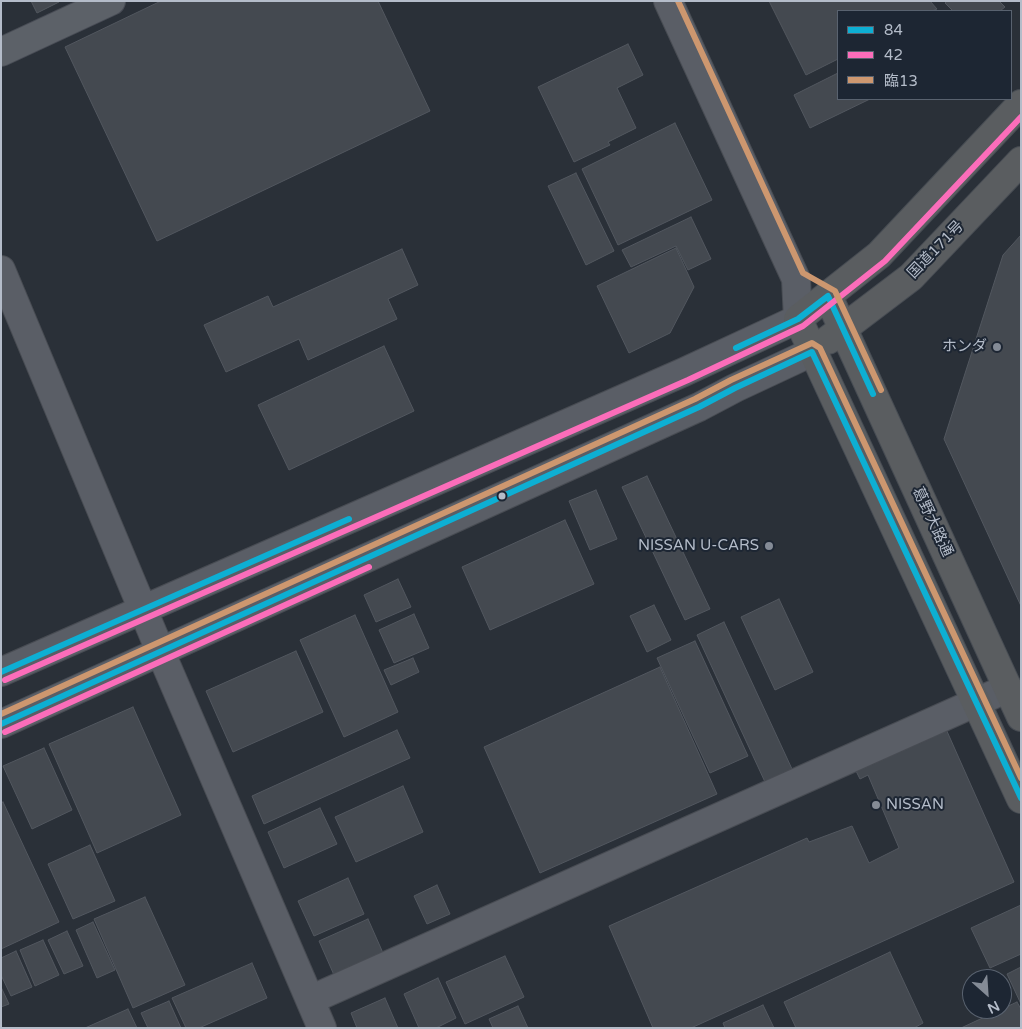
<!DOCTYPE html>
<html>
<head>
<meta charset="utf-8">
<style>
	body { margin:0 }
	#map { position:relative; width:1022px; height:1029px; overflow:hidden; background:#2a3038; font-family:"Varela Round","Noto Sans JP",sans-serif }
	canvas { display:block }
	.frame { position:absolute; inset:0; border:2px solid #b4bcc9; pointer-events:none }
	.legend { position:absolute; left:837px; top:10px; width:175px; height:90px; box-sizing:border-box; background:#1d2633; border:1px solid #59626f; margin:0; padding:6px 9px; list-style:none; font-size:15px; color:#b4bcc9 }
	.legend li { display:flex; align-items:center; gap:10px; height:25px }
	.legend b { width:25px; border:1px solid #59626f }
	.north { position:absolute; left:962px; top:969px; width:50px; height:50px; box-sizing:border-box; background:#1d2633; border:1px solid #59626f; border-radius:50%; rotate:154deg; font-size:14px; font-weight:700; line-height:20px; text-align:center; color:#b4bcc9 }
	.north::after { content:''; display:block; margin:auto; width:18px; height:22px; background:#848b96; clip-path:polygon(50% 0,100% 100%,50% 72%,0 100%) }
</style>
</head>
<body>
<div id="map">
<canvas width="1022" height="1029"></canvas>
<div class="frame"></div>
<ul class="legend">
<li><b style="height:6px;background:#0dafd3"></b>84</li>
<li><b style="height:6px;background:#fb6dba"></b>42</li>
<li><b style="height:6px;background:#cd976f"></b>臨13</li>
</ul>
<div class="north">N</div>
</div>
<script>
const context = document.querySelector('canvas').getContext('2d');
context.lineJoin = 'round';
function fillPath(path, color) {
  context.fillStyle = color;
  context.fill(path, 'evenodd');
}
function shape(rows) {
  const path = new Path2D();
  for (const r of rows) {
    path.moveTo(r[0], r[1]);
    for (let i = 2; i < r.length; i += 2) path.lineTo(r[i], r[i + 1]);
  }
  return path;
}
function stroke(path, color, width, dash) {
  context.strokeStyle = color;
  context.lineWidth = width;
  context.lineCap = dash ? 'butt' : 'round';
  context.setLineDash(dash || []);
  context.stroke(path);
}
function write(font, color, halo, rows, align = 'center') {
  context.font = font + ' "Varela Round","Noto Sans JP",sans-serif';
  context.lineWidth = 4;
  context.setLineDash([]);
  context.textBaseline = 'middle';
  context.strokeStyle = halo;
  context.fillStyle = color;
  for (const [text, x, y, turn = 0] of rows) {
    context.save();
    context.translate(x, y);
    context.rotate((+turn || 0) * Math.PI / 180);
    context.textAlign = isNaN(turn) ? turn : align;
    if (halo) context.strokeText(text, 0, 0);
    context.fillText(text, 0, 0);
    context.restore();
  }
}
const building = shape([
	[31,1,58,1,59,2,37,13,31,1],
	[161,1,378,1,430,111,157,241,65,47,161,1],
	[769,1,930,1,937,9,932,11,838,11,838,59,806,75,769,1],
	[947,1,999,1,1005,7,1000,11,953,11,945,3,947,1],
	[628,44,643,75,617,88,636,128,608,142,610,145,574,162,538,87,628,44],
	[838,73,838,99,870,99,810,128,794,95,838,73],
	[675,123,712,200,618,245,582,169,675,123],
	[576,173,614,251,586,265,548,186,576,173],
	[691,217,711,259,688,270,676,246,631,267,622,250,691,217],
	[1021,235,1021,606,944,439,1003,255,1021,235],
	[676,248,694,287,670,333,629,353,597,286,676,248],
	[402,249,418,285,388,299,397,319,308,360,299,339,226,372,204,325,268,296,273,307,402,249],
	[384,346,414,411,289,470,258,405,384,346],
	[647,476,710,609,685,620,622,487,647,476],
	[596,490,617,539,590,550,569,501,596,490],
	[565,520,594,584,490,630,462,567,565,520],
	[398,579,411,607,376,622,364,595,398,579],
	[779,599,813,672,775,690,741,617,779,599],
	[654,605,671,640,647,652,630,616,654,605],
	[414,614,429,648,394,663,379,630,414,614],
	[355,615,398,712,344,737,300,640,355,615],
	[724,622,792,769,765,782,697,635,724,622],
	[695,641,748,756,710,773,657,658,695,641],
	[296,651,323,712,233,752,206,691,296,651],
	[413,658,419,672,391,685,384,670,413,658],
	[660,667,717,794,540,873,484,747,660,667],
	[133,707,181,815,97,853,49,744,133,707],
	[946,729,1014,882,691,1028,653,1028,609,926,807,838,809,842,852,826,869,863,899,848,868,775,860,779,855,769,946,729],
	[397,730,410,758,264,824,252,796,397,730],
	[44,748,72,810,32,829,3,766,44,748],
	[403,786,423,832,356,862,335,817,403,786],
	[3,802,59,922,1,949,1,803,3,802],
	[320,808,337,844,284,868,268,832,320,808],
	[90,845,115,901,73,919,48,864,90,845],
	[348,878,364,914,314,936,298,901,348,878],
	[437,885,450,914,427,924,414,896,437,885],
	[145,897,185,985,133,1008,94,919,145,897],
	[1021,905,1021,954,990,968,971,928,1021,905],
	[368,919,383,953,334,975,319,941,368,919],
	[93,922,115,970,97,978,76,930,93,922],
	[67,931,83,966,64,974,48,940,67,931],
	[43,940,59,975,35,986,20,950,43,940],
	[16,951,32,987,11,996,1,975,1,958,16,951],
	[890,952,923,1023,914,1028,796,1028,784,1002,890,952],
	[505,956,524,997,465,1024,446,982,505,956],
	[252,963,267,998,199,1028,186,1028,172,998,252,963],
	[1021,967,1021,1004,1007,974,1021,967],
	[438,978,456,1018,436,1028,419,1028,404,994,438,978],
	[1,987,9,1004,1,1007,1,987],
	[385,998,398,1028,357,1028,351,1013,385,998],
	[169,1001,181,1028,148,1028,141,1013,169,1001],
	[1017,1002,1021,1009,1021,1028,961,1028,1017,1002],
	[763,1005,774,1028,725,1028,723,1023,763,1005],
	[518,1006,528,1028,493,1028,489,1019,518,1006],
	[128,1009,137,1028,85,1028,128,1009]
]);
const minor = shape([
	[1,270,161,653,322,1028],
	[1,672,684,372,798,319,796,279,668,1],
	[1,724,699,407,735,388,812,352],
	[310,1000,1008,688]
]);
const major = shape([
	[1,52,111,1]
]);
const highway = shape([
	[1021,104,879,255,798,319,1021,799],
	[828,296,1021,717],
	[828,340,911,277,1021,161]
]);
const bus1 = shape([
	[736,348,798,319,828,296,873,394],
	[1,672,349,519],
	[1,724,699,407,735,388,812,352,1021,798]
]);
const bus2 = shape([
	[5,680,688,380,803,326,885,261,1021,117],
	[5,732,369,567]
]);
const bus3 = shape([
	[678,1,803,273,835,291,881,390],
	[1,714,695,399,731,380,812,343,820,348,1021,778]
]);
const markers = [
	[997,347,5,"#848b96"],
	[502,496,4.5,"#b4bcc9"],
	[769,546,5,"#848b96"],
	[876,805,5,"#848b96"]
];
const streetNames = [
	["国道171号",936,250,-46],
	["葛野大路通",932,522,65]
];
const poiNames = [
	["ホンダ",987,347],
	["NISSAN U-CARS",759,546],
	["NISSAN",886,805,"left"]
];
fillPath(building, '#444950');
stroke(building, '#52575f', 1);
stroke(minor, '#484c53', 30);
stroke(major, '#484c55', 30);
stroke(highway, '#474c53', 30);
stroke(minor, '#5a5e66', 28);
stroke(major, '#5c6168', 28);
stroke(highway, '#5a5d60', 28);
stroke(bus1, '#0dafd3', 6);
stroke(bus2, '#fb6dba', 6);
stroke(bus3, '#cd976f', 6);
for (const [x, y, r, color] of markers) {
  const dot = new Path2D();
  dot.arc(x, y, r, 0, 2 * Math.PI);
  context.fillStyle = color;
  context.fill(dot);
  stroke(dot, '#1d2633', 2);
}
write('15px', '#b4bcc9', '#1d2633', streetNames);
write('15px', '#b4bcc9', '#1d2633', poiNames, 'right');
</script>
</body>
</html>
